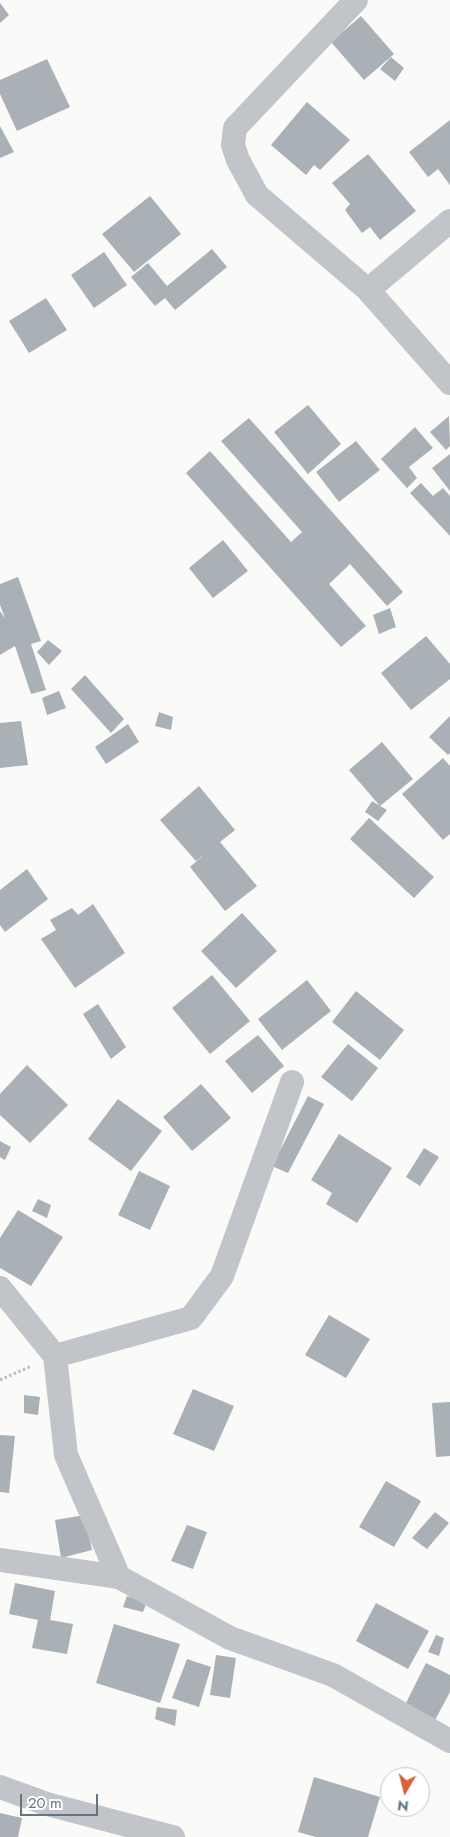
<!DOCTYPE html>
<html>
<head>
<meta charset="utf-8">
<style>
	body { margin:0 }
	#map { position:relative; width:450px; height:1837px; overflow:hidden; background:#fafaf8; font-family:Jost,sans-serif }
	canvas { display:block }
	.north { position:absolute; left:380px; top:1767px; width:50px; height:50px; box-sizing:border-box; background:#fff; border:1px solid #c2c7cc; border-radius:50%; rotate:188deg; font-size:14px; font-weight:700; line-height:20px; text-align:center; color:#667480 }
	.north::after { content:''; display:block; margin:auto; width:18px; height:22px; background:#d7633a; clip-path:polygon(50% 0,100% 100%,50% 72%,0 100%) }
	.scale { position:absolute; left:20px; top:1794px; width:78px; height:22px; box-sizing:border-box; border:2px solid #667480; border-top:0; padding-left:6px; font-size:15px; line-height:18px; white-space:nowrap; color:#667480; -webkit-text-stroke:4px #fff; paint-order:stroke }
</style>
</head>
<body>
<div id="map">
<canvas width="450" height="1837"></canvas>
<div class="north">N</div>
<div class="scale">20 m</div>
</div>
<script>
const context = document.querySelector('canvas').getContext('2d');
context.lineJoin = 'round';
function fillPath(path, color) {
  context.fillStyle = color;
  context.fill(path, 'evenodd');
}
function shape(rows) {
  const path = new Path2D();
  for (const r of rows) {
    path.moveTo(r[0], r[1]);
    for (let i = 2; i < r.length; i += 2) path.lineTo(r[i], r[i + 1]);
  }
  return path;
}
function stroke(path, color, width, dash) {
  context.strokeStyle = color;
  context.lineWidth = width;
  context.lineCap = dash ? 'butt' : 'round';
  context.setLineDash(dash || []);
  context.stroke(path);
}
const building = shape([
	[0,3,9,15,0,23],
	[361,16,394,54,364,80,331,42],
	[391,57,404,68,395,81,380,69],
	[47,59,70,107,17,131,0,94,0,80],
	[307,102,350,140,320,170,314,165,306,175,271,145],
	[450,120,450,185,438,169,428,177,409,152],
	[0,126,14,152,0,158],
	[368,154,416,211,380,240,370,227,362,233,345,210,350,204,332,183],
	[150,196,181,234,134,272,102,234],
	[212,249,227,267,175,310,165,298,155,306,131,277,148,263,167,286],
	[104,252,127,285,94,308,71,275],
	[46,298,67,330,29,353,9,321],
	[308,405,341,444,308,474,274,432],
	[449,416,450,446,446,450,430,432],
	[249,418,403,592,387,606,350,564,329,584,366,626,341,647,186,473,210,451,291,542,302,532,221,441],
	[415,427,433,448,409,467,417,478,407,488,381,459],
	[356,441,380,470,339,502,316,472],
	[450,454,450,491,432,468],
	[421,483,433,496,443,488,450,496,450,536,410,493],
	[223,540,248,571,213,598,189,568],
	[18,577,41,641,31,644,46,690,31,694,15,646,0,655,0,611,5,618,0,605,0,584],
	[390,608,396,627,379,634,373,615],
	[426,636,450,664,450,679,411,710,381,673],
	[48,640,62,651,49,665,37,652],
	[85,675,124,719,111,733,71,689],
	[59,691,66,708,47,715,42,698],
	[159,712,173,717,171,730,155,726],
	[450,716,450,753,448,755,429,737],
	[21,721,28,765,0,768,0,723],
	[128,724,139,742,106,764,95,747],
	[382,742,413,779,380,806,349,770],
	[443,758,450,766,450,834,443,840,402,794],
	[199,786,235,830,220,842,257,886,225,911,190,867,206,853,196,861,160,820],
	[372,801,387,810,378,821,365,812],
	[369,818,434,877,414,898,350,839],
	[27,869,48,899,5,932,0,925,0,890],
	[93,904,125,953,75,988,41,939,56,930,50,920,72,908,78,915],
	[242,913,277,951,236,988,201,951],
	[212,975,250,1021,210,1054,172,1008],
	[307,980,331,1011,282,1050,258,1019],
	[356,991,404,1030,380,1060,332,1022],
	[98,1004,126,1047,111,1059,83,1014],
	[258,1035,284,1066,252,1093,225,1061],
	[348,1044,378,1068,352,1101,321,1077],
	[27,1065,68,1105,30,1143,0,1115,0,1094],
	[201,1084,231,1118,192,1151,163,1117],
	[308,1096,324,1104,288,1173,272,1166],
	[118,1099,162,1131,131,1171,88,1139],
	[339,1134,392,1168,357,1223,326,1204,332,1193,311,1180],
	[0,1141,11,1147,5,1160,0,1157],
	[424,1148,439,1157,420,1186,406,1177],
	[139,1171,170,1186,150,1230,118,1215],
	[38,1199,51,1205,47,1218,32,1211],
	[18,1210,63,1237,31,1286,0,1268,0,1238],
	[329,1315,370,1339,346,1378,305,1355],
	[193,1389,234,1406,214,1451,173,1434],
	[24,1395,40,1397,38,1415,24,1413],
	[450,1402,450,1456,436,1457,432,1403],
	[0,1435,15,1436,9,1493,0,1492],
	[386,1481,421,1501,394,1547,359,1527],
	[435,1512,449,1523,427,1549,412,1538],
	[85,1515,92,1550,61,1558,55,1520],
	[187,1525,207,1532,193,1569,171,1561],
	[15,1583,55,1591,50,1620,73,1624,67,1654,32,1648,38,1620,9,1614],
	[127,1596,147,1601,143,1612,123,1607],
	[376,1603,429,1631,408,1669,356,1641],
	[114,1624,180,1644,160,1703,96,1683],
	[436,1635,444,1638,439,1656,428,1652],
	[216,1655,236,1658,230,1698,210,1695],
	[187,1659,211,1667,199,1707,172,1698],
	[426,1663,450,1675,450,1692,435,1720,405,1705],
	[157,1707,177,1710,175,1726,155,1719],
	[314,1777,380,1797,368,1837,316,1837,298,1832],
	[0,1813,22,1818,18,1837,0,1837]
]);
const path = shape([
	[0,1380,32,1366]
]);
const street = shape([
	[356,0,235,128,233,145,238,160,257,195,368,290,450,383],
	[368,290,450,221],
	[0,1288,55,1356,66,1455,119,1577],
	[55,1356,191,1318,222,1276,292,1082],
	[0,1560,119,1577,230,1638,333,1675,450,1741],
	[0,1787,47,1804,173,1837]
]);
fillPath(building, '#a9b0b6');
stroke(path, '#babdc0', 3, [2.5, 2.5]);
stroke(street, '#c1c5c9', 24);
</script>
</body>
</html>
